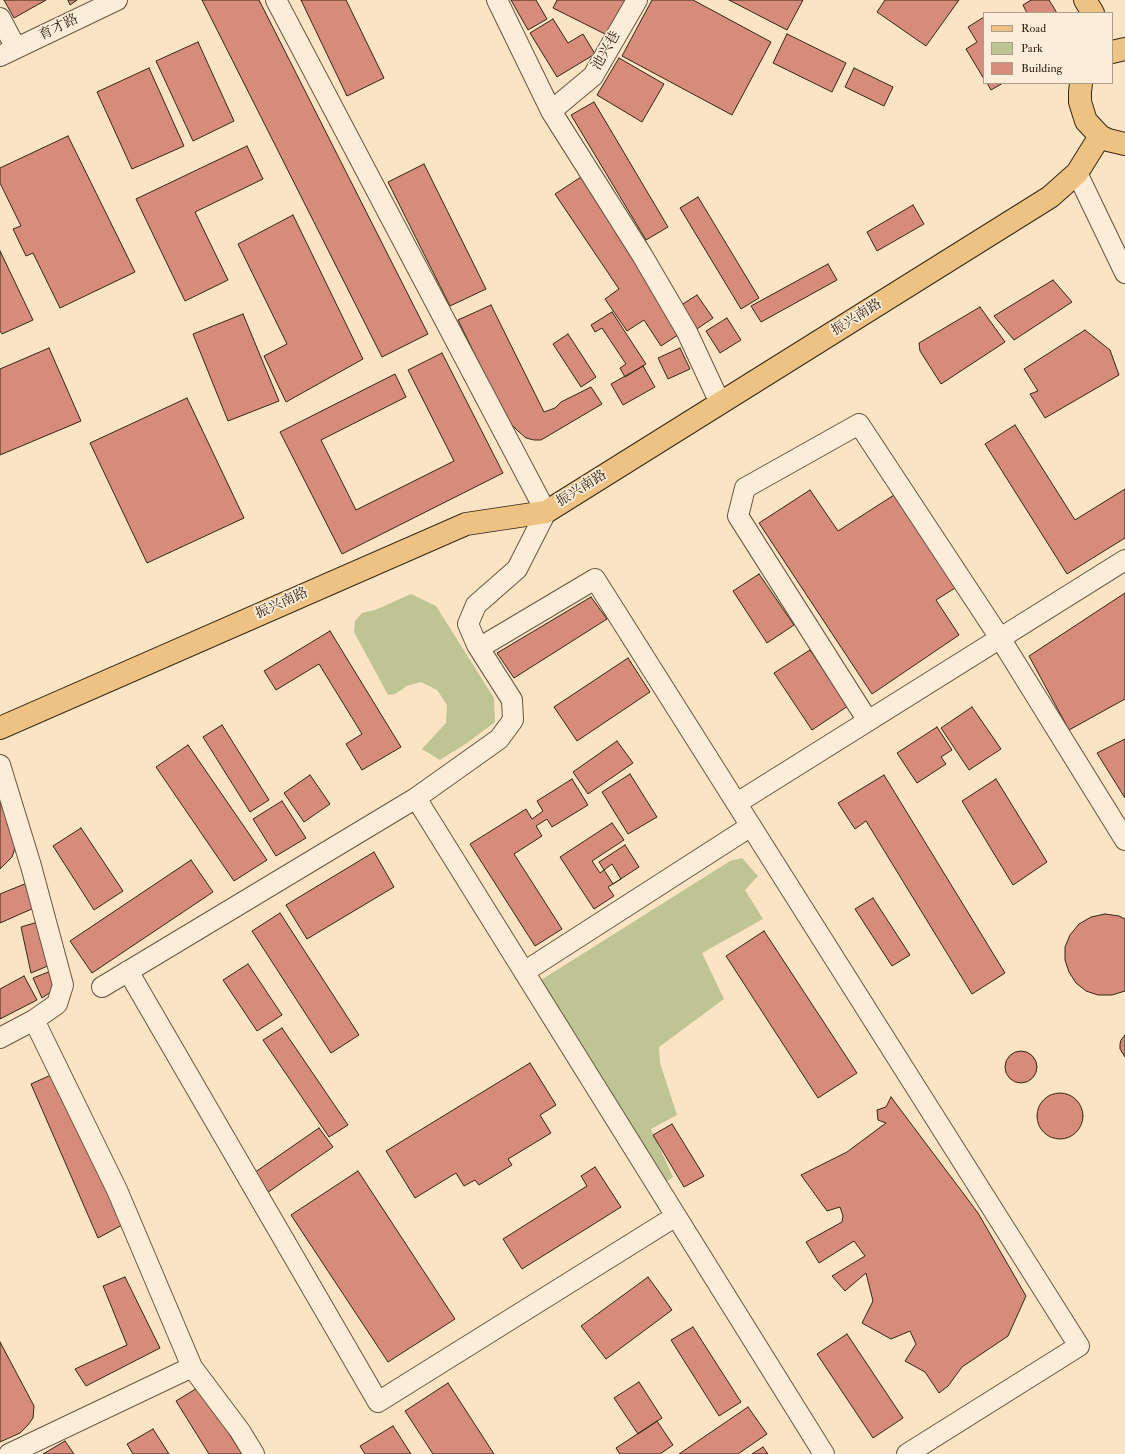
<!DOCTYPE html>
<html>
<head>
<meta charset="utf-8">
<style>
	body { margin:0 }
	#map { position:relative; width:1125px; height:1454px; overflow:hidden; background:#fbe4c4; font-family:"IM FELL Double Pica",serif }
	canvas { display:block }
	.legend { position:absolute; left:983px; top:12px; width:130px; height:72px; box-sizing:border-box; background:#fcedd9; border:1px solid #ac9e8b; margin:0; padding:5px 7px; list-style:none; font-size:12px; color:#342715 }
	.legend li { display:flex; align-items:center; gap:8px; height:20px }
	.legend b { width:20px; border:1px solid #ac9e8b }
</style>
</head>
<body>
<div id="map">
<canvas width="1125" height="1454"></canvas>
<ul class="legend">
<li><b style="height:5px;background:#eec282"></b>Road</li>
<li><b style="height:11px;background:#bfc494"></b>Park</li>
<li><b style="height:11px;background:#d68b7b"></b>Building</li>
</ul>
</div>
<script>
const context = document.querySelector('canvas').getContext('2d');
context.lineJoin = 'round';
function fillPath(path, color) {
  context.fillStyle = color;
  context.fill(path, 'evenodd');
}
function shape(rows) {
  const path = new Path2D();
  for (const r of rows) {
    if (r.length === 3) {
      path.moveTo(r[0] + r[2], r[1]);
      path.arc(r[0], r[1], r[2], 0, 2 * Math.PI);
      continue;
    }
    path.moveTo(r[0], r[1]);
    for (let i = 2; i < r.length; i += 2) path.lineTo(r[i], r[i + 1]);
  }
  return path;
}
function stroke(path, color, width, dash) {
  context.strokeStyle = color;
  context.lineWidth = width;
  context.lineCap = dash ? 'butt' : 'round';
  context.setLineDash(dash || []);
  context.stroke(path);
}
function write(font, color, halo, rows, align = 'center') {
  context.font = font + ' "IM FELL Double Pica","Noto Serif SC",serif';
  context.lineWidth = 3.5;
  context.setLineDash([]);
  context.textBaseline = 'middle';
  context.strokeStyle = halo;
  context.fillStyle = color;
  for (const [text, x, y, turn = 0] of rows) {
    context.save();
    context.translate(x, y);
    context.rotate((+turn || 0) * Math.PI / 180);
    context.textAlign = isNaN(turn) ? turn : align;
    if (halo) context.strokeText(text, 0, 0);
    context.fillText(text, 0, 0);
    context.restore();
  }
}
const green = shape([
	[411,594,436,606,494,698,495,722,467,743,440,760,422,749,446,723,447,705,437,690,421,682,407,686,395,694,388,695,354,632,355,621,362,613,375,610],
	[742,858,758,876,745,890,763,919,702,953,724,999,659,1047,660,1063,677,1115,651,1129,673,1177,662,1185,541,980,730,861]
]);
const building = shape([
	[4,0,46,0,14,18,4,0],
	[68,0,77,0,70,5,68,0],
	[202,0,259,0,428,334,382,357,202,0],
	[301,0,346,0,384,78,347,96,301,0],
	[511,0,536,0,547,19,528,30,511,0],
	[557,0,627,0,609,36,553,8,557,0],
	[652,0,693,0,771,42,732,115,622,56,652,0],
	[729,0,803,0,787,30,729,0],
	[885,0,959,0,926,46,877,12,885,0],
	[1031,0,1049,0,1057,13,1027,13,1023,5,1031,0],
	[984,17,984,79,966,49,977,42,968,27,984,17],
	[553,19,568,43,583,34,595,54,557,77,530,33,553,19],
	[787,34,846,63,832,92,773,63,787,34],
	[198,42,234,121,193,141,156,61,198,42],
	[619,58,664,84,642,122,597,95,619,58],
	[149,68,184,146,132,169,97,92,149,68],
	[854,68,893,87,884,106,845,87,854,68],
	[987,83,1003,83,991,90,987,83],
	[594,102,668,227,646,240,571,115,594,102],
	[68,136,135,272,60,308,33,253,26,256,13,229,21,226,0,183,0,168,68,136],
	[247,146,263,179,195,212,228,280,185,301,136,199,247,146],
	[424,164,486,289,450,306,388,182,424,164],
	[581,177,684,331,661,346,644,320,627,331,605,299,619,289,555,194,581,177],
	[698,197,759,298,741,309,680,208,698,197],
	[913,205,924,224,877,251,867,232,913,205],
	[293,215,363,359,286,402,264,356,287,344,238,244,293,215],
	[0,251,33,320,2,334,0,331,0,251],
	[828,264,837,280,761,322,751,306,828,264],
	[1053,280,1072,302,1014,340,994,316,1053,280],
	[697,295,713,318,691,333,675,309,697,295],
	[491,305,544,412,555,408,561,402,591,387,602,404,541,440,534,440,526,438,518,431,507,420,458,320,491,305],
	[980,307,1005,342,941,384,920,351,919,343,980,307],
	[612,312,646,364,625,377,620,368,626,364,602,328,595,332,591,325,612,312],
	[243,314,279,401,228,421,193,334,243,314],
	[727,318,741,340,720,353,706,331,727,318],
	[1085,330,1110,350,1119,375,1045,418,1030,394,1038,391,1024,369,1085,330],
	[568,334,596,377,581,387,553,344,568,334],
	[49,348,81,421,0,455,0,369,49,348],
	[680,348,690,369,668,379,658,358,680,348],
	[442,353,503,473,342,554,280,432,395,374,406,397,321,440,356,510,454,461,408,370,442,353],
	[643,366,655,387,623,405,611,384,643,366],
	[187,398,244,518,147,563,90,443,187,398],
	[1015,425,1075,520,1125,489,1125,538,1067,574,985,444,1015,425],
	[810,490,838,531,894,495,955,588,936,600,959,635,872,694,759,523,810,490],
	[759,574,794,625,767,643,733,591,759,574],
	[1125,593,1125,699,1069,730,1029,656,1125,593],
	[591,597,607,619,514,678,497,653,591,597],
	[330,631,401,747,362,770,346,744,362,734,319,664,276,690,264,671,330,631],
	[810,650,848,706,812,730,774,673,810,650],
	[628,658,650,692,577,741,554,707,628,658],
	[972,707,1001,749,969,770,941,728,972,707],
	[222,725,269,800,250,812,203,737,222,725],
	[937,727,952,750,941,757,946,764,917,783,897,753,937,727],
	[1125,739,1125,798,1097,753,1125,739],
	[617,741,633,763,588,794,573,772,617,741],
	[188,745,267,860,234,881,156,767,188,745],
	[630,774,657,817,628,834,602,792,630,774],
	[310,775,330,804,304,822,284,793,310,775],
	[884,775,1005,973,972,994,866,821,855,829,838,803,884,775],
	[572,779,588,805,552,827,547,819,536,826,542,836,514,854,562,929,535,946,470,844,526,809,532,819,543,811,537,801,572,779],
	[996,779,1047,862,1013,885,962,801,996,779],
	[0,789,17,842,12,857,0,869,0,789],
	[282,801,306,838,276,856,253,819,282,801],
	[612,823,624,840,592,861,600,873,612,864,621,879,608,887,614,896,594,909,560,857,612,823],
	[81,828,123,891,94,910,53,846,81,828],
	[625,845,639,867,613,884,599,862,625,845],
	[374,852,394,887,307,939,286,905,374,852],
	[191,860,213,892,92,973,70,941,191,860],
	[27,883,34,908,0,923,0,894,27,883],
	[873,898,910,955,892,966,855,909,873,898],
	[280,913,359,1035,331,1053,252,931,280,913],
	[1105,914,1119,916,1125,919,1125,991,1112,995,1098,995,1086,991,1076,983,1069,972,1065,960,1065,947,1070,935,1079,924,1091,917,1105,914],
	[38,922,55,963,31,973,21,927,38,922],
	[764,931,857,1073,818,1098,726,956,764,931],
	[248,964,282,1015,257,1031,223,980,248,964],
	[51,971,57,988,42,998,33,978,51,971],
	[24,976,37,1000,0,1019,0,989,24,976],
	[282,1028,348,1125,329,1137,263,1040,282,1028],
	[1125,1035,1125,1057,1120,1049,1120,1044,1121,1040,1125,1035],
	[1021,1067,16],
	[530,1063,556,1105,540,1115,551,1133,508,1159,512,1165,479,1185,475,1180,464,1186,456,1173,415,1198,386,1151,530,1063],
	[51,1075,124,1224,98,1238,31,1084,51,1075],
	[1060,1116,23],
	[891,1097,978,1213,1026,1296,1008,1336,962,1367,948,1386,939,1393,925,1372,905,1361,916,1344,910,1331,891,1339,862,1323,873,1301,866,1273,845,1291,832,1276,865,1256,854,1241,819,1263,806,1242,842,1222,843,1216,840,1207,827,1211,801,1175,847,1152,886,1123,878,1120,877,1110,886,1107,891,1097],
	[672,1124,704,1176,684,1187,653,1135,672,1124],
	[319,1128,333,1147,264,1195,251,1175,319,1128],
	[595,1167,621,1207,522,1269,503,1239,587,1186,581,1176,595,1167],
	[358,1171,455,1319,388,1362,291,1215,358,1171],
	[125,1277,160,1348,86,1386,75,1369,127,1345,103,1286,125,1277],
	[648,1277,672,1310,606,1359,581,1326,648,1277],
	[693,1327,741,1402,719,1416,671,1340,693,1327],
	[847,1334,903,1418,873,1438,817,1354,847,1334],
	[0,1342,34,1406,33,1418,28,1425,20,1433,0,1442,0,1342],
	[639,1382,662,1418,638,1434,614,1398,639,1382],
	[448,1383,494,1454,433,1454,405,1411,448,1383],
	[199,1387,242,1454,209,1454,176,1401,199,1387],
	[748,1407,767,1434,738,1454,679,1454,748,1407],
	[657,1421,673,1445,660,1454,620,1454,616,1448,657,1421],
	[393,1426,411,1454,365,1454,360,1446,393,1426],
	[153,1429,169,1454,133,1454,127,1444,153,1429],
	[65,1441,74,1454,43,1454,65,1441],
	[763,1447,768,1454,752,1454,763,1447]
]);
const minor = shape([
	[497,0,551,111,642,255,687,332,720,403],
	[0,18,16,48],
	[0,56,117,0],
	[551,111,593,76,637,0],
	[1077,173,1125,273],
	[479,648,595,579,1079,1346,907,1454],
	[868,721,738,516,745,488,859,424,1000,638,1125,840],
	[0,765,31,866,63,985,57,1004,34,1020,0,1038],
	[416,798,824,1454],
	[737,803,1125,560],
	[128,971,378,1402,676,1216],
	[524,972,751,826],
	[102,987,416,798,499,739,513,720,512,700,477,645,468,624,476,605,517,569,546,512,276,0],
	[34,1020,117,1190,192,1367,240,1431,254,1454],
	[9,1454,192,1367]
]);
const major = shape([
	[1085,0,1093,13],
	[1112,52,1125,49],
	[1081,83,1080,92,1080,102,1086,121,1100,136,1108,140,1125,144],
	[0,728,466,524,546,512,1050,197,1077,173,1100,136]
]);
const streetNames = [
	["育才路",59,28,-26],
	["池兴巷",607,51,-60],
	["振兴南路",857,318,-32],
	["振兴南路",582,489,-32],
	["振兴南路",282,604,-24]
];
fillPath(green, '#bfc494');
fillPath(building, '#d68b7b');
stroke(building, '#342715', 1);
stroke(minor, '#665641', 22);
stroke(major, '#342715', 24);
stroke(minor, '#fcedd9', 20);
stroke(major, '#eec282', 22);
write('14px', '#342715', '#fcedd9', streetNames);
</script>
</body>
</html>
